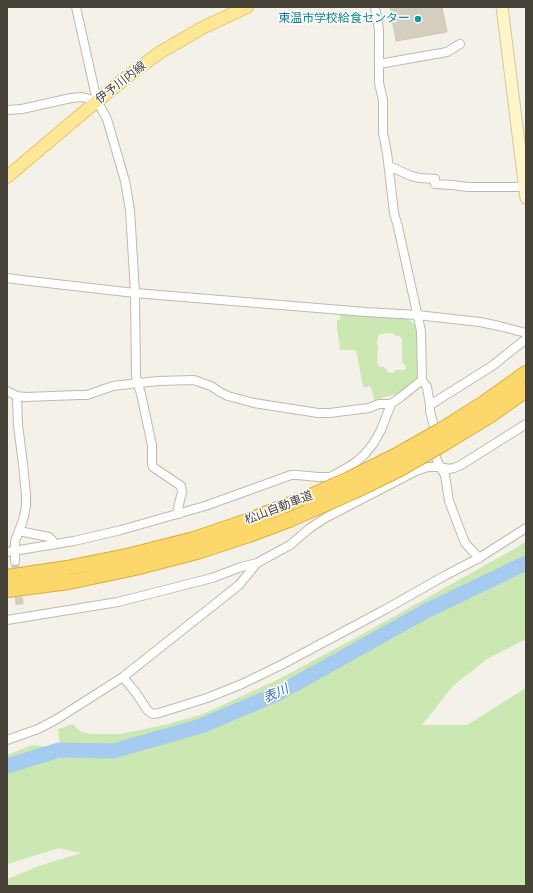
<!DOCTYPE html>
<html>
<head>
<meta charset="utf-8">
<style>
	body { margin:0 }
	#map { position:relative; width:533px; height:893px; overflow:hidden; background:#f4f1e8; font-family:Manrope,sans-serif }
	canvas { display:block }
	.frame { position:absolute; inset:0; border:8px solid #474237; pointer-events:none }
</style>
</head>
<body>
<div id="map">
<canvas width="533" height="893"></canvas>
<div class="frame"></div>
</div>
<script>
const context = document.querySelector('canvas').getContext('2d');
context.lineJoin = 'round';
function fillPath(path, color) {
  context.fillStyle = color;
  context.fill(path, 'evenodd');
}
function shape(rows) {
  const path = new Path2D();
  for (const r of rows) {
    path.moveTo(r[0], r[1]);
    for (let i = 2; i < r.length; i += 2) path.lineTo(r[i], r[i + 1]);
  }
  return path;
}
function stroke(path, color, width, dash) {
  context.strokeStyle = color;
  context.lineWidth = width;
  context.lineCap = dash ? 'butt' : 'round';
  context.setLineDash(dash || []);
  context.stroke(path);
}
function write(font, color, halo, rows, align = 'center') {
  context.font = font + ' Manrope,"Noto Sans JP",sans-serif';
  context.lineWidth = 3;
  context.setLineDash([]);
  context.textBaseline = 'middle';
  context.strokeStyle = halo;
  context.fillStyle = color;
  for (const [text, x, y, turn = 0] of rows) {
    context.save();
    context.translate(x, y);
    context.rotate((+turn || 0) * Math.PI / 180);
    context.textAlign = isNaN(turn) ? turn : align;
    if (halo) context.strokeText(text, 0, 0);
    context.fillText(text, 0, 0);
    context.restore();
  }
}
const green = shape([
	[340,314,408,319,414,324,417,330,419,350,419,379,397,394,374,400,372,389,369,386,365,388,363,386,356,350,340,350,337,328,337,320,340,320],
	[392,333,397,336,399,336,402,338,402,362,405,365,406,369,403,370,395,370,394,373,389,373,384,367,380,367,377,363,378,348,377,343,378,336,381,334],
	[526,541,526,639,487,659,453,686,422,725,467,725,526,688,526,886,7,886,7,879,39,866,81,853,59,848,7,864,7,755,32,745,49,747,60,744,58,729,73,724,80,731,90,734,121,734,168,724,203,714,281,678,359,636,516,548]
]);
const river = shape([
	[7,766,59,750,113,751,201,726,279,693,426,611,526,563]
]);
const building = shape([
	[390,7,442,7,447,32,396,41,390,7]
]);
const streetTunnel = shape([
	[15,561,20,609]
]);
const street = shape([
	[76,7,97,101,107,119,125,181,128,198,130,210,135,293,136,377,141,394,152,445,152,464,153,467,181,486,182,492,178,508,179,514],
	[375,7,379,29,379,83,383,100,383,133,387,153,394,213,398,227,421,331,422,380,427,387,430,405,430,411,434,427,436,458,440,467,445,475,449,501,465,543,479,558],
	[379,64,447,52,460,44],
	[7,110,22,109,71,98,82,97,97,101],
	[389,166,411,176,420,178,435,179,435,184,452,185,468,187,517,187,526,186],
	[7,278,30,281,135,293,366,312,417,315,480,322,499,326,526,333],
	[7,391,17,396,26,397,79,395,87,395,113,386,138,383,159,381,194,380,202,383,211,386,220,392,228,396,254,403,318,413,330,413,345,411,369,408,379,404,391,404],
	[430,405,492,366,526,339],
	[19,531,49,537,52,540,54,544],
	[7,552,74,541,121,530,205,506,291,475,297,475,318,477,330,477,345,469,356,462,364,455,373,444,381,430,391,404,402,396,422,380],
	[15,561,15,541,22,523,24,516,26,506,26,495,23,464,18,425,17,396],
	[7,620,118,602,212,578,241,567,257,563,290,545,310,528,327,517,416,471,428,467,440,467,449,469,454,468,461,465,526,424],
	[123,677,136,693,148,711,153,714,159,713,207,698,242,684,283,664,386,609,446,575,479,558,526,528],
	[7,740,38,729,57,719,123,677,239,585,257,563]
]);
const secondary = shape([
	[502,7,526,198]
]);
const primary = shape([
	[7,177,97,101,127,77,159,53,202,28,247,7]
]);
const highway = shape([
	[441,430,484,403,526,373],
	[445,443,491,415,526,390],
	[7,577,67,568,131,555,194,539,244,522,306,498],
	[7,590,69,582,135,568,197,552,249,535,289,520]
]);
const highwayBridge = shape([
	[306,498,349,479,395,456,441,430],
	[289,520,355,491,400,469,445,443]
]);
const markers = [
	[418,19,4,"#0f9aa8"]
];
const cultureNames = [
	["東温市学校給食センター",410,19]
];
const streetNames = [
	["伊予川内線",121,83,-38],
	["松山自動車道",279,508,-21]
];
const waterNames = [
	["表川",276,694,-25]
];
fillPath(green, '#cbe7b2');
stroke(river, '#a5cbf0', 15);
fillPath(building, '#d5cebe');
stroke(building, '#d0c6b1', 1);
stroke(streetTunnel, '#d1cec5', 8, [8, 4]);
stroke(street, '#bfbaab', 10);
stroke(secondary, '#d3c899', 13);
stroke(primary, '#e2c768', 14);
stroke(highway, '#dbad3a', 16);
stroke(street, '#fff', 8);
stroke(secondary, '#fef5c8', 11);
stroke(primary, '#fde898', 12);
stroke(highway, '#fcd76b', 14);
stroke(highwayBridge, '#dbad3a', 16, []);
stroke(highwayBridge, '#fcd76b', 14);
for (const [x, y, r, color] of markers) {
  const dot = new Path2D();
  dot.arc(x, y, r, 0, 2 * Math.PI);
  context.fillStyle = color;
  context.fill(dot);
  stroke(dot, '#fff', 1.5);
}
write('12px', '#0d838f', '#fff', cultureNames, 'right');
write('12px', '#474237', '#fff', streetNames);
write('italic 13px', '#3171b2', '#fff', waterNames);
</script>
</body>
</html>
